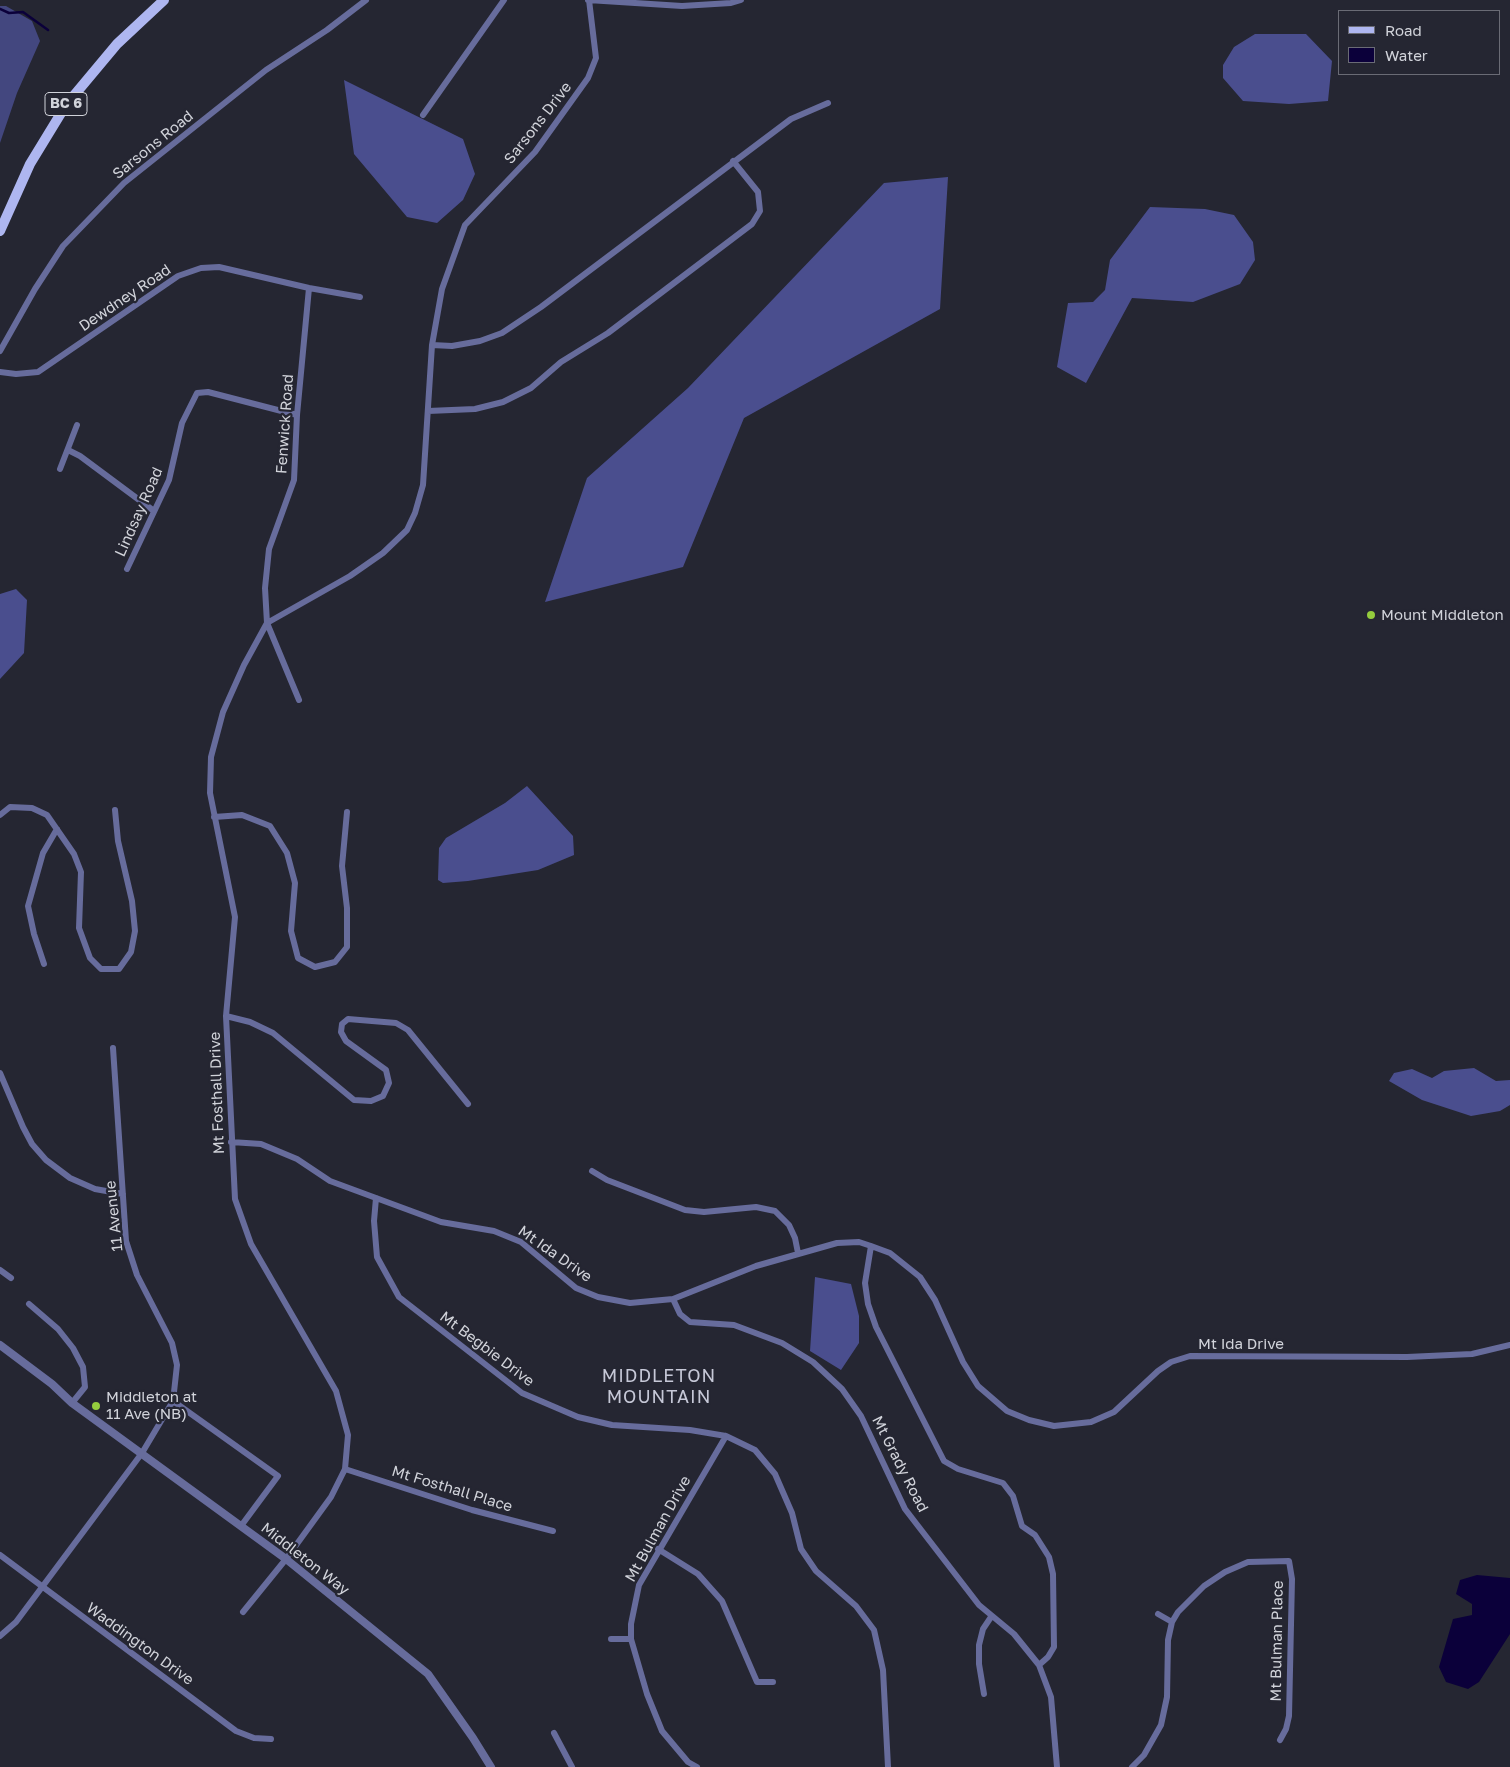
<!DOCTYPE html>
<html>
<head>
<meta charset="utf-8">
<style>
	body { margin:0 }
	#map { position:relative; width:1510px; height:1767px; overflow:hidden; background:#252632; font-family:"Golos Text",sans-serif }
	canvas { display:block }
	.legend { position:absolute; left:1338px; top:10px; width:162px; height:65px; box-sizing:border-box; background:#252632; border:1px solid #6a6b75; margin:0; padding:6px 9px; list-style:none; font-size:15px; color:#d1d3da }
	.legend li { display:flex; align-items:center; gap:10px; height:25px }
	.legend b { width:25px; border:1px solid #6a6b75 }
</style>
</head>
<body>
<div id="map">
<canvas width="1510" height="1767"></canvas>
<ul class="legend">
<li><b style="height:6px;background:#aeb6f0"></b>Road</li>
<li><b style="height:14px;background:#0b003a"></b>Water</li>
</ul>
</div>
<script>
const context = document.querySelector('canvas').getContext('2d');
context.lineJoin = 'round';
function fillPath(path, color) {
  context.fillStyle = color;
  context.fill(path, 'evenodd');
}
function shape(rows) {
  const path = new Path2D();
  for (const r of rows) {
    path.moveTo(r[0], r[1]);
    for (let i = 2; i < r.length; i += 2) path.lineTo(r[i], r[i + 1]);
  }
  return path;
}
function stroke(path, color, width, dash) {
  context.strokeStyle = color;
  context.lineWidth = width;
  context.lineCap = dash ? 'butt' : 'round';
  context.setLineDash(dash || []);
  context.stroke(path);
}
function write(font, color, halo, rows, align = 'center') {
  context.font = font + ' "Golos Text",sans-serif';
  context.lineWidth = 4.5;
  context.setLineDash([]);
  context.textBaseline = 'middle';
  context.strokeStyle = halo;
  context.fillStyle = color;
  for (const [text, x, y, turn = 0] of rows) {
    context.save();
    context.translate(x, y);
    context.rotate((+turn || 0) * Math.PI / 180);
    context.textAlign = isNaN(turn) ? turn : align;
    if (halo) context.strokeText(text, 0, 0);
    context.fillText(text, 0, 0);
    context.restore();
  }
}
const green = shape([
	[0,6,6,6,32,21,40,41,17,93,0,143]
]);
const forest = shape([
	[1255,34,1306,34,1332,61,1328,101,1289,104,1243,101,1223,78,1223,65,1234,47],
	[344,80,463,139,475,174,463,200,437,223,407,217,354,154],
	[948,177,940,309,744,418,683,567,545,602,587,478,688,388,884,183],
	[1150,207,1205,209,1234,215,1253,242,1255,260,1240,284,1193,302,1132,298,1086,383,1057,367,1068,303,1093,302,1105,290,1110,260],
	[16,589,27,600,24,653,0,679,0,594],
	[527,786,573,836,574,855,538,870,468,881,443,883,438,880,439,848,446,838,505,803],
	[1474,1068,1496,1081,1510,1080,1510,1105,1500,1111,1471,1116,1422,1100,1389,1081,1394,1073,1412,1069,1432,1078,1444,1071],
	[815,1277,851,1284,859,1316,859,1343,841,1370,810,1351]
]);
const water = shape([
	[1477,1575,1510,1578,1510,1634,1479,1682,1468,1689,1446,1682,1439,1667,1453,1619,1472,1615,1472,1604,1456,1594,1460,1580]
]);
const stream = shape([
	[0,9,9,13,23,12,48,30]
]);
const minor = shape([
	[588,0,682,6,731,3,741,0],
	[423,115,504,0],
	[432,345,452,346,480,341,502,333,541,307,791,119,828,103],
	[0,351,35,289,63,246,124,183,266,70,327,30,366,0],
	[0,372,16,374,38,372,178,276,201,268,219,267,309,288,360,297],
	[428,411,475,409,503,402,531,388,561,362,608,333,752,224,760,211,758,192,733,161],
	[68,450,80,456,154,511],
	[60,469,77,425],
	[127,569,169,480,182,423,197,393,208,392,297,415],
	[299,700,267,623,265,588,269,549,294,480,297,415,309,288],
	[0,815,10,807,32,808,47,815,74,854,81,872,79,928,90,958,101,969,119,969,131,952,135,931,132,901,118,841,115,810],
	[214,817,242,815,270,826,287,853,295,883,291,931,298,958,315,967,335,962,347,947,347,908,342,866,347,812],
	[44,964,34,934,28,906,43,853,57,829],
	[226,1016,250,1022,273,1033,354,1100,371,1101,383,1096,389,1083,386,1070,346,1041,341,1032,342,1024,348,1019,396,1023,408,1030,468,1104],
	[0,1073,23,1127,32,1144,46,1160,70,1178,95,1189,123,1194],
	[231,1142,261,1144,297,1159,330,1181,441,1222,494,1231,521,1242,576,1288,598,1297,630,1303,673,1299,756,1266,837,1243,859,1242,871,1246,890,1253,920,1277,935,1300,963,1362,978,1386,1007,1411,1029,1420,1054,1426,1091,1422,1114,1412,1158,1371,1171,1362,1190,1356,1407,1357,1472,1354,1510,1345],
	[592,1171,607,1180,685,1210,704,1212,756,1207,775,1211,789,1225,795,1238,798,1253],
	[376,1198,374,1221,377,1257,399,1297,522,1393,578,1417,612,1425,690,1430,726,1436,755,1450,775,1474,792,1513,801,1549,816,1571,856,1606,874,1630,883,1670,888,1767],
	[871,1246,865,1283,868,1304,876,1327,944,1461,958,1469,1003,1483,1013,1496,1022,1526,1035,1535,1049,1557,1053,1574,1054,1647,1048,1657,1039,1665],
	[0,1270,11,1278],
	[673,1299,680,1314,690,1322,734,1325,782,1343,813,1362,842,1389,861,1416,905,1509,979,1605,1014,1634,1039,1665,1051,1697,1057,1767],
	[29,1304,58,1329,73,1348,83,1367,85,1387,72,1403],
	[173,1401,278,1476,241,1526],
	[345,1469,472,1510,553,1531],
	[658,1549,698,1574,722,1601,757,1682,773,1682],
	[0,1555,236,1731,254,1738,271,1739],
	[243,1612,286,1559,331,1497,345,1469,348,1435,336,1391,251,1244,235,1199,226,1016,235,917,210,793,211,757,223,712,244,665,267,623,350,576,383,553,407,530,415,513,423,485,432,345,442,289,465,225,535,152,588,78,596,58,589,0],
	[1158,1614,1172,1622],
	[0,1636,16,1622,142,1453,173,1401,177,1365,172,1343,137,1275,126,1241,113,1048],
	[611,1639,631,1639],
	[984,1694,979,1664,979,1645,983,1629,991,1617],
	[554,1733,572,1767],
	[697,1767,688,1762,662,1731,647,1694,631,1639,631,1624,639,1585,726,1436],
	[1132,1767,1144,1755,1161,1725,1167,1697,1168,1640,1172,1622,1178,1612,1204,1586,1225,1572,1248,1562,1289,1561,1292,1579,1289,1716,1286,1729,1280,1740]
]);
const tertiary = shape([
	[0,1345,52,1384,72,1403,286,1559,428,1674,473,1738,491,1767]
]);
const primary = shape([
	[0,231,30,164,66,105,117,44,164,0]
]);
const markers = [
	[1371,615,5,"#94cc3d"],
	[96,1406,5,"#94cc3d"]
];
const shields = [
	[66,104,42]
];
const shieldNames = [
	["BC 6",66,104]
];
const streetNames = [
	["Sarsons Drive",538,123,-52],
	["Sarsons Road",153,145,-39],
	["Dewdney Road",125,298,-34],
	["Fenwick Road",285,424,-86],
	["Lindsay Road",139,512,-66],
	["Mt Fosthall Drive",217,1093,-92],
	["11 Avenue",114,1216,-96],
	["Mt Ida Drive",555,1254,35],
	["Mt Ida Drive",1241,1344],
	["Mt Begbie Drive",487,1349,37],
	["Mt Grady Road",900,1464,63],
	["Mt Fosthall Place",452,1489,17],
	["Mt Bulman Drive",658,1529,-61],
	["Middleton Way",305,1559,38],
	["Mt Bulman Place",1277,1641,-89],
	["Waddington Drive",140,1644,36]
];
const poiNames = [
	["Mount Middleton",1381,615],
	["Middleton at",106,1397],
	["11 Ave (NB)",106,1414]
];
const quarterNames = [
	["MIDDLETON",659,1376],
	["MOUNTAIN",659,1397]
];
fillPath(green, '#43477f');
fillPath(forest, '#4a4e8e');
fillPath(water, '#0b003a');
stroke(stream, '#0b003a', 2.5);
stroke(minor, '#676c9c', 6);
stroke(tertiary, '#676c9c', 8);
stroke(primary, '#aeb6f0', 10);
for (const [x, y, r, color] of markers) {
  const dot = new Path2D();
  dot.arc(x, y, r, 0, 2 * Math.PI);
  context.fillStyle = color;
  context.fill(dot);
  stroke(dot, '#252632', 2);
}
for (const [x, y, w] of shields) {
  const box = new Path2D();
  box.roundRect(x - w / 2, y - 11.5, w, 23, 4);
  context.fillStyle = '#252632';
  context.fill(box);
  stroke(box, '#d1d3da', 1);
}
write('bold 14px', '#d1d3da', null, shieldNames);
write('15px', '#d1d3da', '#252632', streetNames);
write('15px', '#d1d3da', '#252632', poiNames, 'left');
context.letterSpacing = '1px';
write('18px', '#c6c8d7', '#252632', quarterNames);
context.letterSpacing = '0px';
</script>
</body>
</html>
